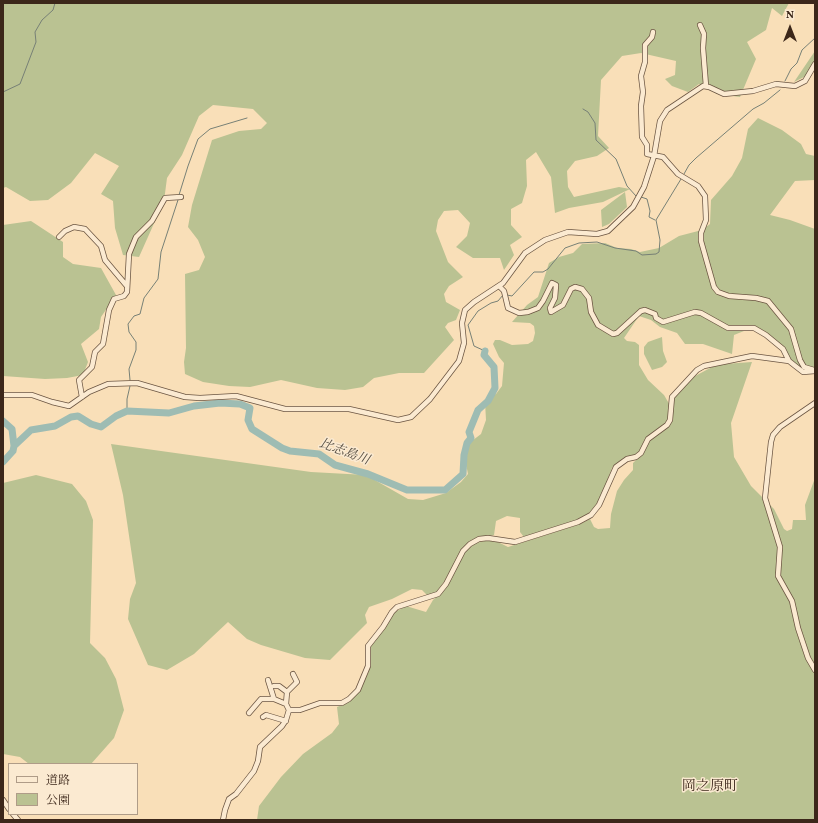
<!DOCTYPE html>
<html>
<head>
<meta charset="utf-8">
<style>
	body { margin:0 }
	#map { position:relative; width:818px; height:823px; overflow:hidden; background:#f9dfb8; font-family:Vollkorn,"Noto Serif JP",serif }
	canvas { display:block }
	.frame { position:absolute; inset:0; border:4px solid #3c271a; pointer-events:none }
	.legend { position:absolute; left:8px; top:763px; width:130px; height:52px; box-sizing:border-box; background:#fbead1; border:1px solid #af9c88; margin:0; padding:5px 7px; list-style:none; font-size:12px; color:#3c271a }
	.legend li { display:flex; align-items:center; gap:8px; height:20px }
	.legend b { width:20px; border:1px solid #af9c88 }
	.north { position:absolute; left:770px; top:8px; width:40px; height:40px; -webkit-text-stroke:3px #fbead1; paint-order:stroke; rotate:0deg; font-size:11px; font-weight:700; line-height:16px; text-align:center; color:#3c271a }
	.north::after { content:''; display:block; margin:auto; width:14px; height:18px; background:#3c271a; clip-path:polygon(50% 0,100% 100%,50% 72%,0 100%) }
</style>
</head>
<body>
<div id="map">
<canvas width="818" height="823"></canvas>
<div class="frame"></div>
<ul class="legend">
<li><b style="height:5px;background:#fbead1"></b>道路</li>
<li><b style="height:11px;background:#bac292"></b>公園</li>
</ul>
<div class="north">N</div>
</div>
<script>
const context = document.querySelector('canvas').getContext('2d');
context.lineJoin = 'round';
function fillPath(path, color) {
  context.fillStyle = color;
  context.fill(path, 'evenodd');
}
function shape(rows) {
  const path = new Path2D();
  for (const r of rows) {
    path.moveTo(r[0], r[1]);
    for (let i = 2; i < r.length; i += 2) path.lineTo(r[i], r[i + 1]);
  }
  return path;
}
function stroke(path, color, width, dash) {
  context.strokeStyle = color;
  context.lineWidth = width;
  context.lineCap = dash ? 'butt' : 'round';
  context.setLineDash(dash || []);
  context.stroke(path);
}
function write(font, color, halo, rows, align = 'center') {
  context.font = font + ' Vollkorn,"Noto Serif JP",serif';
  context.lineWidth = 3;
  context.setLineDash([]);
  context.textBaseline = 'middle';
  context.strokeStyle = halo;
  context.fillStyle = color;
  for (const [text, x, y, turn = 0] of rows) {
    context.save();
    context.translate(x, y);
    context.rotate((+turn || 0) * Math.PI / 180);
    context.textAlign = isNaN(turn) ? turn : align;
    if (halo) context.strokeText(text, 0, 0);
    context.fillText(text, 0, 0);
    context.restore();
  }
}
const green = shape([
	[3,3,789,3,782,16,772,8,766,30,747,42,756,59,740,97,717,94,699,84,688,92,672,86,665,79,675,75,676,61,641,53,622,56,601,80,598,136,609,148,597,156,575,161,567,171,568,187,574,197,619,187,630,189,603,202,569,208,555,213,551,177,536,152,526,160,527,186,522,203,511,209,511,225,522,237,510,245,514,255,504,270,500,258,473,258,456,247,467,236,470,223,458,210,444,211,438,220,436,231,448,262,463,277,449,286,444,294,446,302,460,310,456,320,448,323,445,327,454,340,424,373,399,373,374,378,363,387,345,390,317,388,281,380,250,387,229,386,203,382,185,374,184,362,186,348,185,274,199,270,205,257,198,240,188,227,192,205,212,140,239,131,261,129,267,123,253,109,213,105,199,116,182,155,167,178,164,201,139,257,123,255,115,228,113,201,101,194,119,166,95,153,71,183,48,200,30,201,6,187,3,188],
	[815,51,815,65,810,74,794,82],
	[758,118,782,130,801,144,806,154,815,156,815,180,795,181,770,215,790,220,815,229,815,370,804,371,790,360,784,349,754,327,734,335,732,354,703,344,685,344,677,333,660,327,651,320,639,316,624,338,627,341,635,342,639,345,639,365,648,380,664,395,671,407,676,389,684,382,712,367,724,364,752,362,731,423,734,457,751,486,774,509,784,529,787,531,792,529,793,520,806,520,805,505,815,478,815,820,257,820,259,806,281,777,303,754,332,733,339,724,337,707,347,703,360,691,369,671,371,644,386,626,393,613,406,606,426,612,433,600,445,589,464,553,475,543,490,540,498,542,508,547,580,524,590,519,594,527,598,529,610,528,611,514,617,491,624,480,633,470,633,463,638,458,641,452,616,464,612,468,601,497,594,508,587,515,573,522,524,537,520,532,520,518,507,516,496,521,494,535,473,540,461,550,446,579,436,593,428,596,422,590,412,589,392,599,369,607,365,615,367,623,330,660,305,658,261,645,247,639,228,622,194,654,167,670,148,665,128,619,130,599,136,583,123,495,111,444,311,472,366,475,408,499,423,500,446,493,461,482,468,474,466,464,461,459,464,447,481,434,486,420,485,402,488,397,496,394,502,386,504,363,499,357,493,344,495,340,500,340,512,345,528,344,533,341,535,333,534,326,530,323,512,322,527,305,538,297,549,263,559,257,573,253,582,244,605,243,617,248,631,249,640,252,659,248,679,236,702,230,710,224,711,200,732,176,742,158,748,129],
	[625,192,627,207,609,224,602,227,601,210],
	[31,221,63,242,63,257,73,264,101,268,116,295,101,317,99,329,81,344,88,362,83,375,67,378,45,379,3,376,3,225],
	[662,337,663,351,667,362,662,367,652,370,644,354,644,347,648,342],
	[36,475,72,484,86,501,93,520,90,643,105,658,116,679,124,710,114,738,91,764,29,764,20,757,3,754,3,483]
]);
const stream = shape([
	[785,81,791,69,797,63,802,50,815,38],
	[3,92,20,84,36,42,35,32,42,20,53,10,55,3],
	[583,109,588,112,595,123,596,140,616,159,627,186,636,196],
	[684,174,689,165,696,158,753,109,764,103,780,90],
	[179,195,188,166,198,139,210,129,247,118],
	[641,197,647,199,650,211,649,217,655,220],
	[507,295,512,296,534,272,543,272,548,269,565,248,579,243,597,242,615,248,636,251,642,255,656,254,659,252,660,240,656,220,681,179],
	[485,351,474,346,468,325,478,311,491,303,498,301,503,295],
	[130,380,129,369,136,350,136,342,129,332,128,324,134,316,140,314,144,298,158,279,161,252,178,200],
	[127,411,127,399,130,386]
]);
const river = shape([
	[3,421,12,429,14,446],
	[3,462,13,451,14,446,31,430,55,426,71,417,78,416,91,424,101,427,116,416,127,411,169,413,194,406,220,403,240,404,250,408,248,420,252,429,282,448,290,451,319,454,335,465,368,474,407,490,445,490,463,474,464,455,467,443,471,438,469,432,478,410,488,401,495,388,494,367,484,355,485,351]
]);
const minor = shape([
	[700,25,704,34,703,48,706,86],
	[653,32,652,37,645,45,645,62,641,76,643,92,641,106,642,137,647,145,647,154,663,157,678,174,698,186,705,196,706,220,701,233,701,241,714,287,718,292,729,296,756,298,768,301,791,329,800,360,804,367,814,370],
	[59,237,65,231,74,227,85,229,101,246,105,260,126,285],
	[499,286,504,291,508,308,519,313,528,312,538,308,543,301,552,283,556,285,555,298,550,308,551,312,563,305,571,289,575,287,582,289,589,298,591,312,598,325,613,334,617,333,641,311,645,310,655,314,656,318,663,322,695,312,701,313,728,328,754,328,766,335,783,349,789,361,794,365,803,372,815,371],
	[3,395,32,395,52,402,69,406,89,392,108,384,137,383,185,397,200,398,236,396,285,409,349,409,398,420,411,417,430,399,459,361,464,343,462,323,465,310,474,302,503,283,525,253,545,240,568,232,597,234,608,231,633,207,644,187,654,156,660,121,667,110,703,86,709,87,724,94,753,91,776,84,795,86,805,81,815,64],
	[82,397,79,380,92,367,95,352,103,344,109,310,114,299,124,296,127,292,129,254,136,237,152,221,165,198,181,197],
	[815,403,780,427,773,435,771,442,765,498,780,547,778,576,792,601,798,628,808,658,815,670],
	[268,680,274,699,286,704,289,710],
	[274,686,279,686,287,692,286,704],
	[287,692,297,682,293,674],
	[249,713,261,699,274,699],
	[263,717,266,715,286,721],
	[3,800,9,809],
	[13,814,18,820],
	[223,820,225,810,229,799,236,794,254,771,258,761,260,747,282,726,286,720,289,710,300,710,320,703,342,703,349,699,358,690,368,666,368,646,383,627,392,612,397,607,438,594,446,584,463,551,470,544,479,539,488,538,515,542,578,522,591,515,599,505,616,467,627,459,636,457,641,453,648,439,667,425,670,420,672,397,697,370,704,366,752,356,789,361]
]);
const waterNames = [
	["比志島川",344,453,20]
];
const quarterNames = [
	["岡之原町",710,787]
];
fillPath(green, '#bac292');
stroke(stream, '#778076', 1);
stroke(river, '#9ebcb3', 7);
stroke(minor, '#6b5542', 6);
stroke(minor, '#fbead1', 4.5);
write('italic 13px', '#544c40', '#fbead1', waterNames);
write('14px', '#3c271a', '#fbead1', quarterNames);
</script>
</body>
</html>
